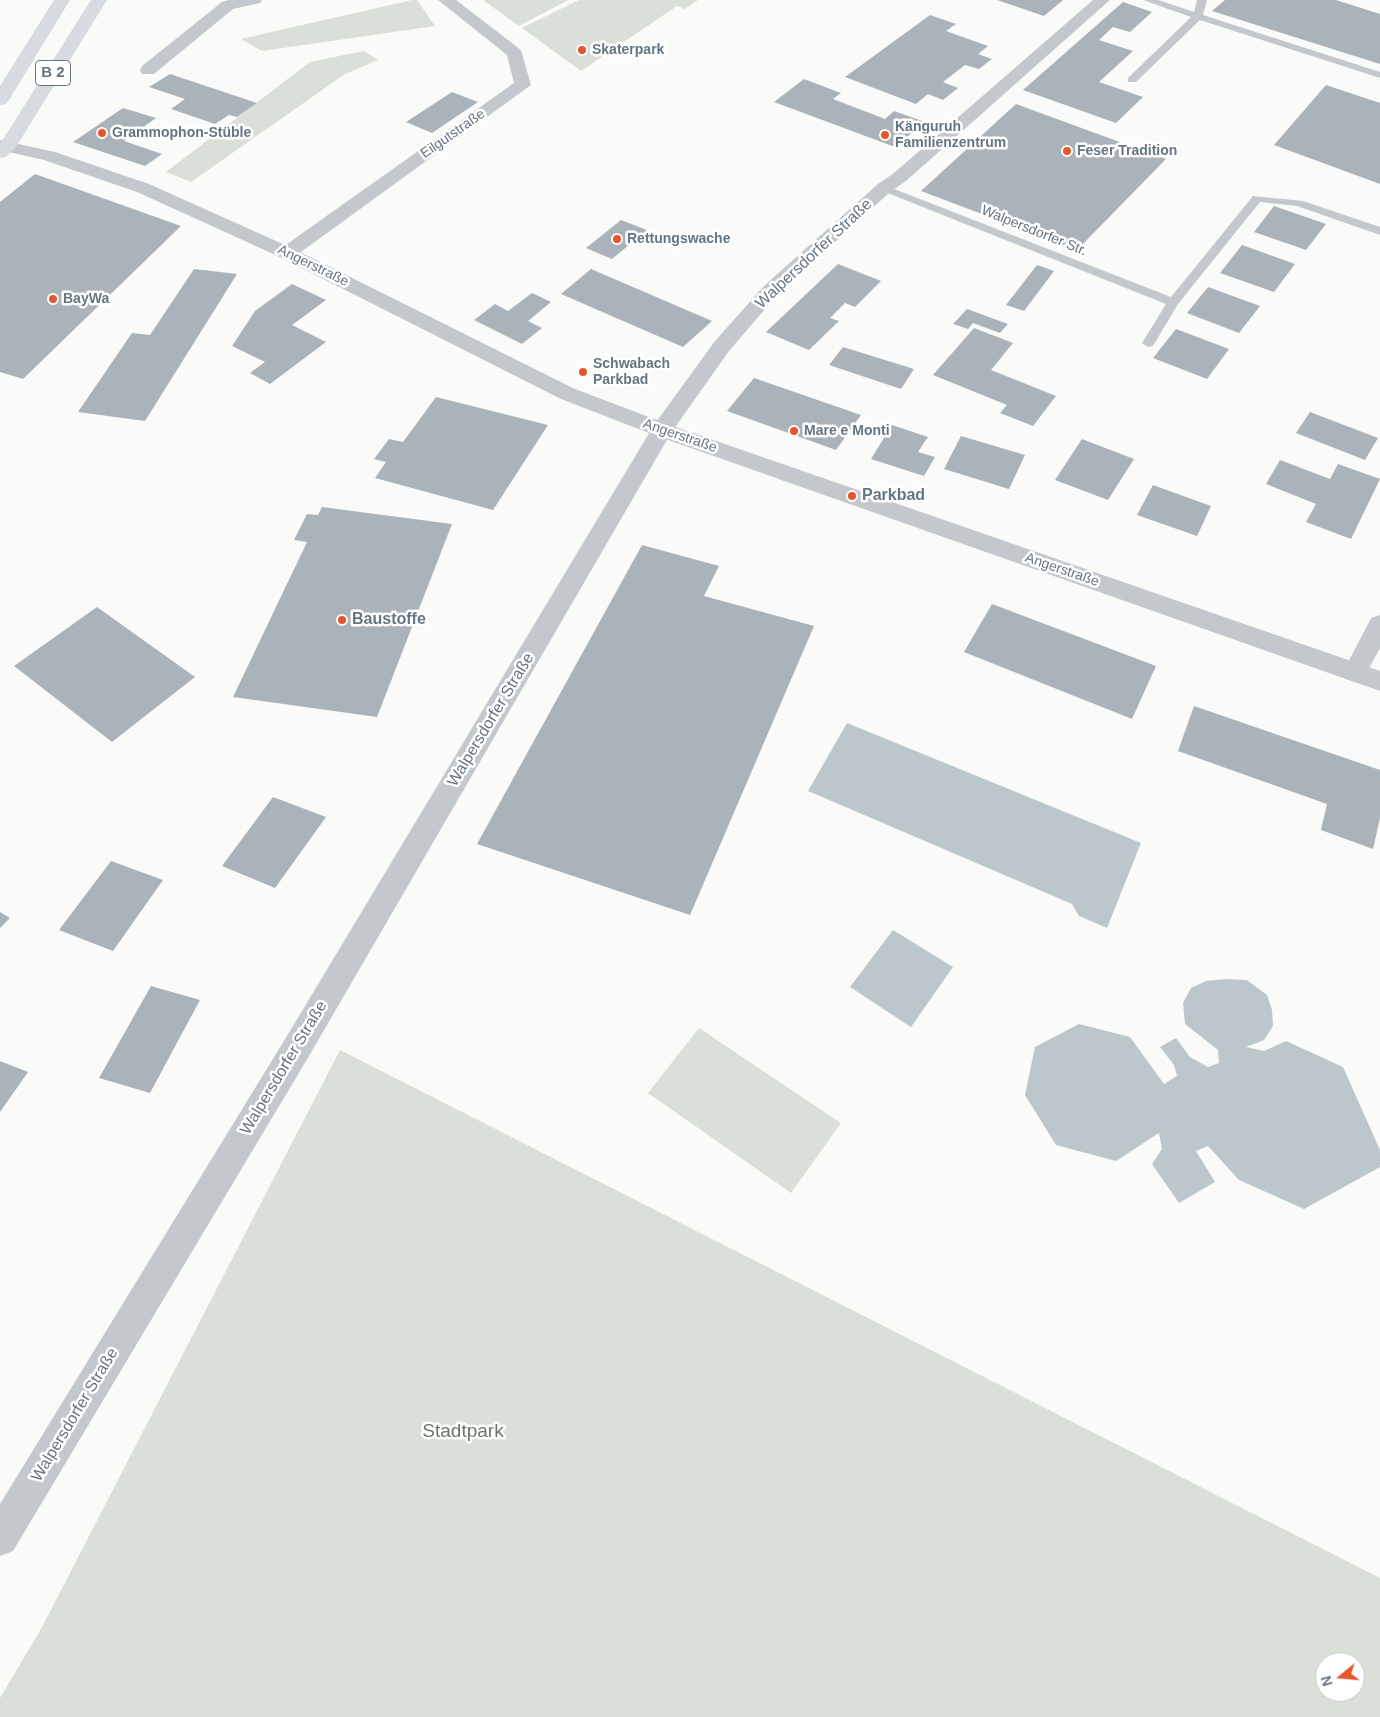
<!DOCTYPE html>
<html>
<head>
<meta charset="utf-8">
<style>
	body { margin:0 }
	#map { position:relative; width:1380px; height:1717px; overflow:hidden; background:#fafaf8; font-family:Arial,sans-serif }
	canvas { display:block }
	.north { position:absolute; left:1315px; top:1652px; width:50px; height:50px; box-sizing:border-box; background:#fff; border:1px solid #c1c8cd; border-radius:50%; rotate:253deg; font-size:14px; font-weight:700; line-height:20px; text-align:center; color:#657683 }
	.north::after { content:''; display:block; margin:auto; width:18px; height:22px; background:#e4572e; clip-path:polygon(50% 0,100% 100%,50% 72%,0 100%) }
</style>
</head>
<body>
<div id="map">
<canvas width="1380" height="1717"></canvas>
<div class="north">N</div>
</div>
<script>
const context = document.querySelector('canvas').getContext('2d');
context.lineJoin = 'round';
function fillPath(path, color) {
  context.fillStyle = color;
  context.fill(path, 'evenodd');
}
function shape(rows) {
  const path = new Path2D();
  for (const r of rows) {
    path.moveTo(r[0], r[1]);
    for (let i = 2; i < r.length; i += 2) path.lineTo(r[i], r[i + 1]);
  }
  return path;
}
function stroke(path, color, width, dash) {
  context.strokeStyle = color;
  context.lineWidth = width;
  context.lineCap = dash ? 'butt' : 'round';
  context.setLineDash(dash || []);
  context.stroke(path);
}
function write(font, color, halo, rows, align = 'center') {
  context.font = font + ' Arial,sans-serif';
  context.lineWidth = 5;
  context.setLineDash([]);
  context.textBaseline = 'middle';
  context.strokeStyle = halo;
  context.fillStyle = color;
  for (const [text, x, y, turn = 0] of rows) {
    context.save();
    context.translate(x, y);
    context.rotate((+turn || 0) * Math.PI / 180);
    context.textAlign = isNaN(turn) ? turn : align;
    if (halo) context.strokeText(text, 0, 0);
    context.fillText(text, 0, 0);
    context.restore();
  }
}
const green = shape([
	[412,0,417,0,435,26,262,51,241,39],
	[483,0,568,0,519,26],
	[579,0,698,0,685,9,677,6,581,71,522,28],
	[364,51,378,60,345,74,191,182,166,172,310,62],
	[699,1028,841,1123,791,1193,648,1093],
	[340,1050,1380,1578,1380,1717,0,1717,0,1698,41,1629],
	[1325,1662,1355,1662,1355,1692,1325,1692]
]);
const water = shape([
	[847,723,1141,843,1107,928,1079,916,1072,904,808,791],
	[893,930,953,967,911,1027,850,987],
	[1226,979,1247,980,1267,995,1272,1010,1273,1026,1264,1040,1246,1047,1264,1051,1286,1041,1343,1067,1380,1150,1380,1167,1304,1209,1239,1180,1208,1146,1196,1151,1215,1182,1179,1203,1152,1164,1162,1149,1159,1133,1116,1161,1056,1145,1025,1095,1035,1047,1079,1024,1130,1037,1164,1084,1177,1076,1174,1065,1160,1047,1176,1038,1190,1057,1208,1067,1219,1063,1218,1050,1185,1024,1183,1003,1191,988,1206,981]
]);
const building = shape([
	[997,0,1063,0,1044,16],
	[1225,0,1336,0,1380,14,1380,64,1212,11],
	[1123,2,1152,12,1130,32,1113,27,1099,40,1133,51,1099,82,1143,97,1116,123,1023,90],
	[930,15,956,24,946,31,988,46,978,54,992,59,979,69,965,65,943,82,958,88,943,100,928,94,916,104,845,77],
	[170,74,257,103,237,117,229,115,215,124,171,109,185,99,149,87],
	[804,79,841,93,833,99,885,119,894,111,925,122,895,147,774,102],
	[1326,85,1380,103,1380,184,1274,145],
	[452,92,478,102,432,133,406,122],
	[1016,104,1166,159,1077,250,921,191],
	[123,108,156,118,124,141,162,154,145,166,73,142],
	[35,174,181,226,23,379,0,372,0,202],
	[1274,206,1326,224,1306,250,1254,232],
	[621,220,647,230,612,259,586,248],
	[1242,245,1295,264,1274,292,1220,273],
	[838,264,881,281,855,307,845,303,830,318,839,321,809,350,766,332],
	[1037,265,1054,271,1024,311,1006,305],
	[194,269,237,274,145,421,78,412,132,333,150,335],
	[591,269,712,321,683,347,561,294],
	[292,284,326,300,292,325,326,342,270,384,250,373,265,362,232,346,255,311],
	[1208,287,1260,306,1239,333,1187,313],
	[532,293,551,302,528,321,542,328,522,344,474,320,495,304,508,311],
	[967,309,1008,324,1000,333,973,323,968,329,953,324],
	[974,328,1013,343,991,370,1056,396,1033,426,1000,413,1007,405,933,375],
	[1176,329,1229,349,1207,379,1153,358],
	[843,347,914,369,901,389,829,365],
	[754,378,861,415,836,450,727,411],
	[436,397,548,425,493,510,375,478,386,462,374,459,389,439,403,442],
	[1310,412,1378,438,1365,460,1296,433],
	[892,425,928,437,918,452,935,457,924,476,871,459],
	[961,436,1025,455,1009,489,944,469],
	[1082,439,1134,459,1108,500,1055,480],
	[1280,460,1330,479,1338,464,1380,479,1351,539,1306,522,1316,504,1266,484],
	[1153,485,1211,506,1197,536,1137,515],
	[322,507,452,524,377,717,233,697,307,542,294,540,307,514,318,515],
	[642,545,719,566,704,596,814,626,690,915,477,844],
	[992,604,1156,666,1132,719,964,652],
	[97,607,195,677,112,742,14,666],
	[1194,706,1380,770,1380,818,1373,849,1321,830,1327,804,1178,751],
	[273,797,326,817,275,888,222,866],
	[111,861,163,880,113,951,59,930],
	[0,912,10,918,0,928],
	[151,986,200,1000,150,1093,99,1078],
	[0,1061,28,1072,0,1112]
]);
const service = shape([
	[1143,0,1158,0,1194,12,1197,0,1207,0,1203,15,1380,72,1380,78,1200,20,1136,82,1128,82,1128,78,1191,17,1143,0],
	[884,185,1171,297,1253,196,1303,201,1380,227,1380,235,1297,206,1260,202,1178,304,1153,346,1148,347,1142,343,1166,304,880,190,878,188,884,185]
]);
const minor = shape([
	[229,0,262,0,260,3,233,9,154,74,142,74,140,70,142,66,222,2,229,0],
	[438,0,456,0,521,50,531,85,294,257,280,257,277,253,280,249,514,83,507,55,438,0],
	[1093,0,1110,0,906,181,890,192,778,294,729,351,671,433,309,1056,13,1551,0,1556,0,1504,287,1036,654,425,715,341,764,286,878,184,894,173,1093,0],
	[1380,615,1380,648,1367,672,1364,679,1355,682,1346,679,1343,672,1368,624,1371,618,1380,615]
]);
const tertiary = shape([
	[0,140,55,152,149,184,294,249,575,389,670,425,1380,671,1380,691,654,435,561,399,280,257,137,192,44,160,0,150,0,140]
]);
const primary = shape([
	[54,0,70,0,9,100,6,104,0,105,0,86,54,0],
	[91,0,107,0,16,147,6,157,0,158,0,144,91,0]
]);
const markers = [
	[582,50,5,"#e4572e"],
	[102,133,5,"#e4572e"],
	[885,135,5,"#e4572e"],
	[1067,151,5,"#e4572e"],
	[617,239,5,"#e4572e"],
	[53,299,5,"#e4572e"],
	[583,372,5,"#e4572e"],
	[794,431,5,"#e4572e"],
	[852,496,5,"#e4572e"],
	[342,620,5,"#e4572e"]
];
const farPoinames = [
	["Skaterpark",592,50],
	["Känguruh",895,127],
	["Familienzentrum",895,143],
	["Grammophon-Stüble",112,133],
	["Feser Tradition",1077,151],
	["Rettungswache",627,239],
	["BayWa",63,299],
	["Schwabach",593,364],
	["Parkbad",593,380],
	["Mare e Monti",804,431]
];
const farStreetnames = [
	["Eilgutstraße",453,134,-35],
	["Walpersdorfer Str.",1034,231,22],
	["Angerstraße",313,266,26],
	["Angerstraße",680,436,19],
	["Angerstraße",1062,570,19]
];
const shields = [
	[53,73,35]
];
const shieldNames = [
	["B 2",53,73]
];
const streetNames = [
	["Walpersdorfer Straße",814,254,-43],
	["Walpersdorfer Straße",491,720,-59],
	["Walpersdorfer Straße",284,1068,-59],
	["Walpersdorfer Straße",75,1415,-59]
];
const poiNames = [
	["Parkbad",862,496],
	["Baustoffe",352,620]
];
const nearParknames = [
	["Stadtpark",463,1432]
];
fillPath(green, '#dadfd7');
fillPath(water, '#bbc7cb');
fillPath(building, '#aab3b9');
fillPath(service, '#c3c8cc');
fillPath(minor, '#c3c8cc');
fillPath(tertiary, '#c3c8cc');
fillPath(primary, '#d6dbdf');
for (const [x, y, r, color] of markers) {
  const dot = new Path2D();
  dot.arc(x, y, r, 0, 2 * Math.PI);
  context.fillStyle = color;
  context.fill(dot);
  stroke(dot, '#fff', 2);
}
write('bold 14px', '#657683', '#fff', farPoinames, 'left');
write('14px', '#657683', '#fff', farStreetnames);
for (const [x, y, w] of shields) {
  const box = new Path2D();
  box.roundRect(x - w / 2, y - 12.5, w, 25, 4);
  context.fillStyle = '#fff';
  context.fill(box);
  stroke(box, '#657683', 1);
}
write('bold 15px', '#657683', null, shieldNames);
write('16px', '#657683', '#fff', streetNames);
write('bold 16px', '#657683', '#fff', poiNames, 'left');
write('19px', '#687a64', '#fff', nearParknames);
</script>
</body>
</html>
